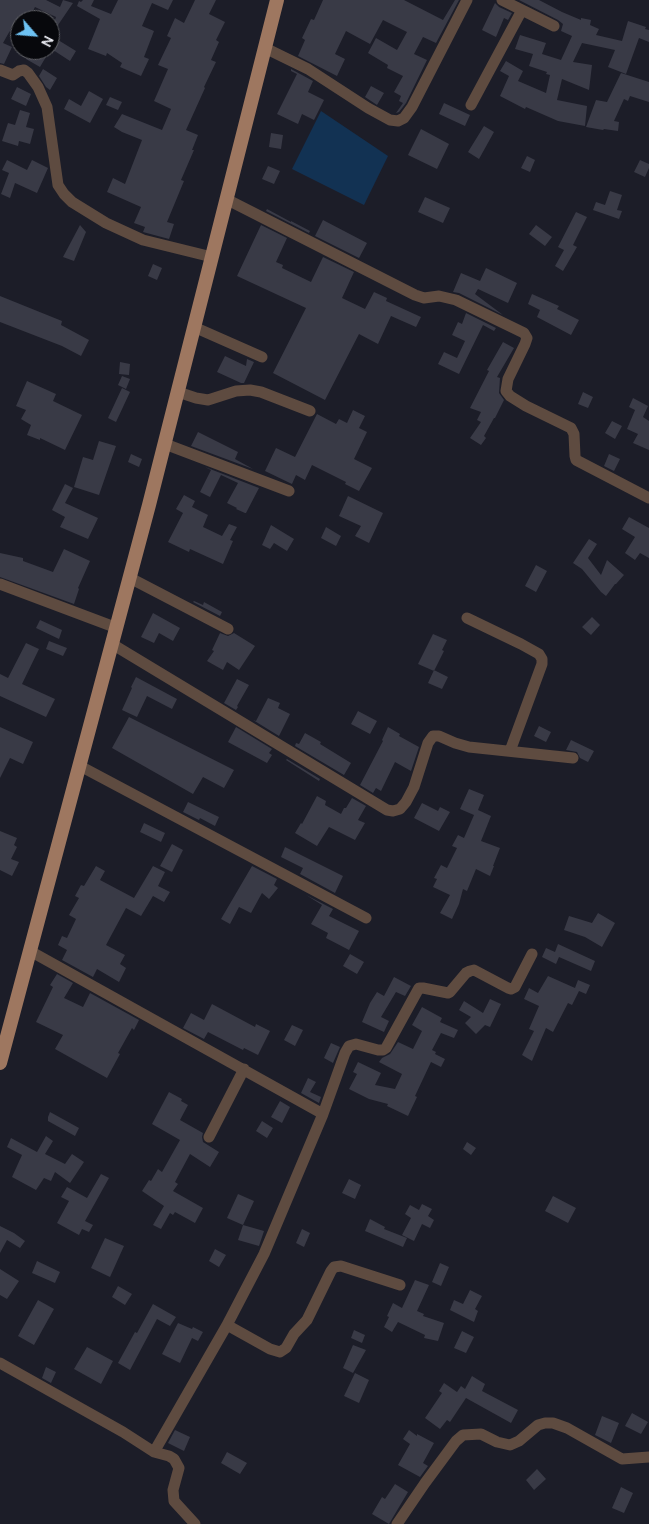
<!DOCTYPE html>
<html>
<head>
<meta charset="utf-8">
<style>
	body { margin:0 }
	#map { position:relative; width:649px; height:1524px; overflow:hidden; background:#1c1d28; font-family:Manrope,sans-serif }
	canvas { display:block }
	.north { position:absolute; left:10px; top:10px; width:50px; height:50px; box-sizing:border-box; background:#07080c; border:1px solid #626368; border-radius:50%; rotate:117deg; font-size:14px; font-weight:700; line-height:20px; text-align:center; color:#eaebf2 }
	.north::after { content:''; display:block; margin:auto; width:18px; height:22px; background:#6dc2f3; clip-path:polygon(50% 0,100% 100%,50% 72%,0 100%) }
</style>
</head>
<body>
<div id="map">
<canvas width="649" height="1524"></canvas>
<div class="north">N</div>
</div>
<script>
const context = document.querySelector('canvas').getContext('2d');
context.lineJoin = 'round';
function fillPath(path, color) {
  context.fillStyle = color;
  context.fill(path, 'evenodd');
}
function shape(rows) {
  const path = new Path2D();
  for (const r of rows) {
    path.moveTo(r[0], r[1]);
    for (let i = 2; i < r.length; i += 2) path.lineTo(r[i], r[i + 1]);
  }
  return path;
}
function stroke(path, color, width, dash) {
  context.strokeStyle = color;
  context.lineWidth = width;
  context.lineCap = dash ? 'butt' : 'round';
  context.setLineDash(dash || []);
  context.stroke(path);
}
const water = shape([
	[321,111,388,156,364,205,292,169]
]);
const building = shape([
	[0,0,46,0,60,7,63,0,73,3,56,28,53,26,56,17,35,7,28,20,16,20,3,43,12,47,4,64,0,63],
	[83,0,94,0,91,6,111,14,118,0,173,0,168,10,152,3,142,26,154,31,144,57,149,59,141,76,120,67,122,63,107,53,106,56,88,49,100,19,77,6,79,1,81,2],
	[195,0,216,0,209,14,225,22,216,40,219,42,211,60,216,62,204,87,205,88,186,130,198,135,192,150,194,150,181,180,184,181,167,222,174,224,169,239,143,232,145,227,134,223,141,207,107,192,113,178,125,184,142,140,122,132,114,127,122,114,162,130,171,109,154,101,168,69,158,65,171,38,167,36,175,18,184,23],
	[323,0,404,0,443,20,455,0,459,0,436,43,423,37,414,54,427,60,406,103,399,112,396,113,403,103,399,101,401,96,394,92,403,76,387,68,388,65,368,53,376,38,397,50,407,32,383,20,370,44,346,31,335,54,345,59,337,76,298,56,305,40,302,38,311,19,314,20],
	[519,0,539,0,562,12,581,20,581,18,591,20,590,25,599,29,596,35,622,41,628,21,646,27,645,29,649,30,649,42,639,38,626,74,608,67,615,50,582,43,573,62,592,65,589,90,562,79,557,100,587,106,585,126,558,121,526,107,525,109,500,96,509,76,500,71,506,61,523,71,518,81,546,93,550,75,546,74,547,72,529,66,533,54,515,49,520,35,546,43,542,54,561,60,572,36,561,31,563,24,558,20],
	[495,3,499,7,512,13,508,20,504,18,496,37,482,30],
	[50,35,76,51,70,61,50,48],
	[31,50,50,50,40,67,26,59],
	[43,69,57,78,50,90,46,87,39,76],
	[291,69,313,81,308,92,324,100,314,120,302,114,298,124,277,114,297,74,291,71],
	[621,73,649,82,649,102,630,96,628,101,624,99,614,121,619,122,618,131,604,129,603,130,586,127,596,100,607,102],
	[371,86,384,93,377,105,365,97],
	[17,87,31,94,26,106,11,99],
	[89,91,103,99,90,123,64,109,69,99,81,106],
	[110,97,122,102,118,110,106,105],
	[444,103,470,115,465,126,439,114],
	[20,110,30,113,26,127,34,129,30,144,19,141,18,146,2,141,8,123,15,125],
	[484,126,494,132,479,159,468,152],
	[421,129,449,144,437,169,408,155],
	[271,133,283,135,281,149,269,147],
	[527,156,535,160,530,172,521,168],
	[7,160,27,170,32,160,48,168,37,193,15,183,10,198,1,194,9,173,2,170],
	[640,160,649,164,649,168,645,177,634,172],
	[268,166,280,171,274,184,262,179],
	[610,191,622,195,617,210,622,211,619,219,593,210,596,202,605,205],
	[425,197,450,208,443,223,418,212],
	[267,209,291,222,291,221,310,231,309,233,266,211],
	[576,212,587,217,573,245,577,247,563,271,555,266,564,250,558,247],
	[323,220,367,243,359,258,315,236],
	[80,225,86,232,74,261,63,257],
	[261,225,287,238,276,262,283,265,282,268,311,282,323,257,354,272,342,298,365,309,374,292,387,298,386,301,421,317,416,327,391,316,378,344,359,334,325,400,273,373,306,308,237,276],
	[536,225,552,237,545,246,529,234],
	[153,264,162,268,157,280,148,276],
	[486,268,517,283,508,303,478,289,475,294,503,315,459,293,453,292,461,273,480,281],
	[532,294,559,306,557,309,579,320,571,335,537,317,540,310,528,304],
	[0,296,62,321,61,325,89,340,81,356,62,346,0,322],
	[466,313,496,328,494,331,483,325,459,374,438,364,444,352,457,358,465,341,452,335,458,322,462,324],
	[503,342,514,348,497,377,500,378,499,393,504,400,495,418,494,418,484,436,486,438,481,445,470,438,481,422,477,420,481,412,470,408,489,371,487,370],
	[225,356,246,366,247,359,254,362,244,383,241,383,217,372],
	[120,362,130,364,129,375,119,374],
	[122,376,130,379,126,389,118,385],
	[27,381,56,394,53,401,82,415,65,450,40,438,40,440,27,435,31,425,21,419,26,410,16,406],
	[122,388,130,392,116,422,108,418],
	[583,392,593,397,588,408,578,404],
	[633,398,648,406,643,417,649,421,649,450,633,443,638,434,627,429,635,410,629,407],
	[353,410,365,416,359,428,367,432,354,459,372,468,359,491,345,484,346,482,312,465,305,480,296,475,292,484,265,471,276,448,295,457,317,414,336,424,339,419,347,423],
	[612,421,622,426,615,439,605,433],
	[198,432,238,452,235,459,253,469,191,446],
	[99,441,116,446,99,495,74,487,83,457,93,460],
	[131,454,142,459,139,467,128,462],
	[609,454,620,459,614,471,604,466],
	[205,467,259,488,246,513,245,513,236,509,237,508,227,503,238,483,221,475,210,497,200,492,211,470],
	[65,484,73,488,65,503,98,518,88,539,60,527,65,517,52,510],
	[184,495,195,501,192,507,208,515,203,527,222,536,229,524,237,527,230,540,233,541,223,564,190,549,189,552,168,542,183,513,176,509],
	[348,496,383,513,369,543,355,536,361,526,339,516],
	[629,517,649,528,649,558,640,553,635,560,625,553,635,537,622,529],
	[271,525,294,539,287,551,274,543,270,549,262,545],
	[326,527,341,536,336,546,321,538],
	[589,539,597,544,588,558,601,575,607,560,624,575,616,584,615,584,606,596,601,592,582,569,573,563],
	[64,549,90,561,78,588,79,589,74,604,0,577,0,553,23,558,23,561,53,572],
	[536,565,547,571,536,592,525,586],
	[194,601,203,605,204,602,222,612,220,616,193,602],
	[153,613,180,628,173,641,159,633,154,643,141,637],
	[592,617,600,625,591,635,582,627],
	[40,620,62,630,59,639,36,628],
	[220,633,228,636,234,633,255,646,239,670,227,662,223,670,207,661,214,651,212,650],
	[433,634,447,640,442,650,444,651,434,671,418,664],
	[49,641,67,648,63,656,46,649],
	[26,643,39,649,22,684,55,699,46,717,0,696,0,674,8,678],
	[434,670,448,677,442,689,428,683],
	[136,677,177,699,172,709,147,696,137,717,122,710,132,688,131,687],
	[237,679,249,685,237,706,238,707,236,710,224,703],
	[268,698,280,703,278,708,290,714,279,736,253,720,256,721],
	[358,711,377,721,370,734,351,724],
	[129,717,234,770,224,788,203,777,193,794,112,748],
	[539,726,551,732,546,742,534,736],
	[0,727,33,742,23,764,10,758,0,778],
	[236,727,272,749,269,753,272,755,267,763,228,742],
	[388,727,400,734,399,736,419,747,411,771,395,762,381,791,376,788,373,793,360,785,383,741,382,740],
	[305,733,321,742,320,744,351,763,344,775,295,746,296,743,299,744],
	[571,740,594,751,588,762,580,758,577,752,566,750],
	[287,759,320,779,319,781,286,760],
	[469,789,484,795,478,810,491,816,481,841,500,848,493,866,494,866,490,876,476,869,467,891,463,889,459,904,452,919,440,913,450,895,433,887,437,879,434,878,441,865,447,868,457,848,452,846,458,835,464,838,474,815,460,809],
	[317,796,326,801,325,805,341,814,344,808,346,808,352,798,366,806,358,820,365,823,355,840,329,827,317,846,295,833,301,823,302,824],
	[188,802,219,817,215,826,200,818,199,820,183,812],
	[422,803,438,811,440,807,450,812,439,831,414,818],
	[144,823,165,833,161,842,140,832],
	[0,831,17,838,14,845,17,847,11,859,19,862,12,876,0,870],
	[172,844,183,850,172,872,160,866],
	[285,847,343,876,335,893,300,874,303,868,281,857],
	[96,866,105,871,100,880,134,898,153,866,165,872,158,886,170,892,164,902,153,896,141,916,126,908,106,945,125,955,120,964,126,968,119,982,97,969,93,977,62,960,67,950,58,945,62,936,67,938,76,919,69,915,79,898,75,896,81,885,84,886],
	[252,866,277,879,274,885,278,888,269,899,262,893,251,913,239,907,230,924,221,919],
	[306,895,333,909,329,916,359,931,349,950,326,938,328,933,311,924,322,905],
	[598,913,615,923,602,947,585,937,564,930,569,916,592,923],
	[558,944,595,961,591,971,559,957,556,964,542,957,546,948,555,952],
	[350,954,364,962,357,974,343,966],
	[57,974,73,983,64,998,83,1007,90,993,139,1020,134,1030,132,1028,118,1053,120,1054,107,1078,55,1049,63,1035,36,1022,53,987,50,985],
	[548,976,575,988,578,980,590,985,586,994,579,991,572,1005,568,1003,553,1032,546,1028,532,1061,522,1055,534,1031,529,1029,539,1006,524,999,529,988,538,993],
	[394,977,411,986,405,996,396,992,381,1017,389,1021,384,1032,362,1022,370,1003,377,992,384,996],
	[490,999,501,1004,490,1027,485,1025,476,1034,465,1023,471,1017,459,1010,464,1001,483,1013],
	[212,1004,255,1027,256,1024,270,1031,258,1055,244,1048,243,1050,208,1032,204,1039,183,1028,191,1013,204,1020],
	[422,1007,442,1018,440,1022,458,1030,454,1038,441,1033,432,1050,436,1052,435,1054,445,1059,441,1067,431,1062,415,1096,417,1097,408,1116,387,1106,388,1104,369,1099,349,1089,357,1074,353,1072,358,1062,381,1073,375,1085,395,1089,402,1074,379,1062,382,1058,390,1054,398,1042,413,1049,422,1031,412,1025],
	[292,1025,303,1030,295,1046,284,1040],
	[331,1043,340,1047,333,1063,324,1058],
	[308,1078,316,1082,310,1092,321,1097,319,1103,301,1093],
	[169,1092,182,1099,181,1101,188,1105,180,1120,203,1133,202,1137,203,1142,219,1152,210,1167,190,1154,175,1182,178,1184,173,1191,203,1208,195,1223,175,1212,173,1215,170,1213,161,1229,153,1225,164,1206,142,1191,149,1180,151,1181,158,1169,162,1172,180,1140,152,1124],
	[280,1101,290,1107,282,1123,271,1117],
	[50,1112,79,1128,75,1136,48,1121,48,1117],
	[262,1121,273,1128,267,1138,256,1131],
	[46,1136,53,1141,45,1154,65,1164,72,1154,84,1162,70,1183,55,1172,51,1181,44,1178,36,1190,12,1177,22,1155,7,1147,11,1138,37,1152],
	[467,1142,476,1148,471,1155,463,1149],
	[101,1174,109,1178,85,1221,93,1225,89,1232,82,1229,79,1235,57,1223,69,1201,61,1197,67,1187,87,1198],
	[349,1179,361,1185,355,1199,342,1193],
	[238,1194,254,1201,243,1225,264,1231,259,1246,238,1240,243,1225,227,1218],
	[553,1196,576,1208,568,1223,545,1211],
	[422,1204,432,1209,428,1216,434,1220,430,1228,422,1224,414,1241,402,1235,411,1218,405,1214,410,1205,419,1210],
	[370,1219,385,1227,384,1229,407,1238,403,1247,365,1231],
	[0,1226,14,1233,25,1241,20,1248,7,1240,0,1253],
	[302,1229,310,1233,304,1247,296,1243],
	[105,1238,124,1246,110,1277,91,1268],
	[215,1249,226,1255,219,1267,209,1261],
	[37,1261,60,1272,55,1283,32,1273],
	[440,1263,449,1267,441,1286,432,1282],
	[0,1269,19,1281,7,1299,0,1295],
	[415,1280,429,1285,417,1311,424,1314,423,1316,444,1323,438,1341,424,1338,425,1335,398,1322,392,1332,384,1327,389,1317,387,1316,393,1303,402,1308],
	[118,1286,132,1294,125,1305,112,1297],
	[470,1290,482,1296,475,1309,478,1311,474,1322,450,1310,454,1300,463,1304],
	[38,1300,54,1309,34,1345,18,1336],
	[153,1304,176,1317,170,1326,157,1319,130,1370,118,1363,135,1332,137,1333],
	[178,1323,192,1329,193,1327,203,1332,198,1341,192,1338,180,1363,162,1354],
	[354,1330,365,1335,362,1343,351,1338],
	[462,1331,474,1337,466,1353,454,1348],
	[353,1345,366,1350,353,1373,343,1368],
	[87,1347,113,1361,101,1384,74,1369],
	[46,1367,56,1372,51,1383,42,1378],
	[355,1373,369,1380,359,1403,344,1396],
	[472,1376,485,1384,482,1391,518,1410,511,1423,466,1398,450,1422,447,1420,440,1429,425,1418,442,1393,439,1391,444,1383,457,1392,461,1386,465,1389],
	[632,1413,648,1422,641,1434,625,1426],
	[602,1416,619,1423,611,1443,595,1435],
	[175,1430,190,1437,184,1451,168,1443],
	[409,1430,417,1436,417,1434,434,1443,423,1463,428,1466,420,1477,398,1465,410,1444,403,1439],
	[227,1452,247,1463,240,1474,221,1463],
	[537,1469,546,1479,534,1490,526,1480],
	[395,1484,408,1492,389,1524,372,1514,382,1497,385,1499],
	[621,1487,633,1493,624,1513,612,1508]
]);
const minor = shape([
	[502,0,554,26],
	[265,48,308,69,368,108,390,120,398,121,404,118,412,107,467,0],
	[0,70,13,75,19,71,24,70,28,73,38,87,47,107,58,185,64,194,72,202,106,223,143,240,212,257],
	[471,105,522,10],
	[226,199,415,295,424,298,439,296,456,300,524,333,527,338,525,344,508,379,506,391,510,396,526,406,571,428,574,434,575,456,576,460,649,498],
	[194,327,262,357],
	[178,392,196,398,208,400,236,391,250,390,261,392,310,411],
	[165,444,289,491],
	[130,578,228,629],
	[0,584,117,628],
	[467,618,521,644,539,654,542,659,542,664,510,751],
	[112,644,387,810,393,811,400,809,406,802,414,787,428,743,433,736,439,736,455,743,469,747,573,758],
	[80,766,366,918],
	[30,951,323,1114],
	[209,1137,244,1069],
	[227,1325,270,1349,280,1352,286,1348,294,1334,307,1320,331,1271,334,1267,341,1266,400,1285],
	[0,1363,123,1432,154,1452,169,1456,174,1459,179,1468,173,1490,174,1501,195,1524],
	[154,1452,227,1325,264,1254,323,1114,345,1053,349,1046,356,1044,378,1050,383,1050,386,1048,419,988,423,988,448,993,450,992,466,973,470,971,474,970,508,988,511,989,515,987,532,954],
	[397,1524,425,1483,456,1441,463,1435,481,1434,497,1442,510,1445,519,1441,538,1425,545,1423,553,1423,567,1428,622,1459,649,1457]
]);
const major = shape([
	[0,1063,149,505,277,0]
]);
fillPath(water, '#123253');
fillPath(building, '#393a46');
stroke(minor, '#5e4b40', 11);
stroke(major, '#9e7760', 14);
</script>
</body>
</html>
